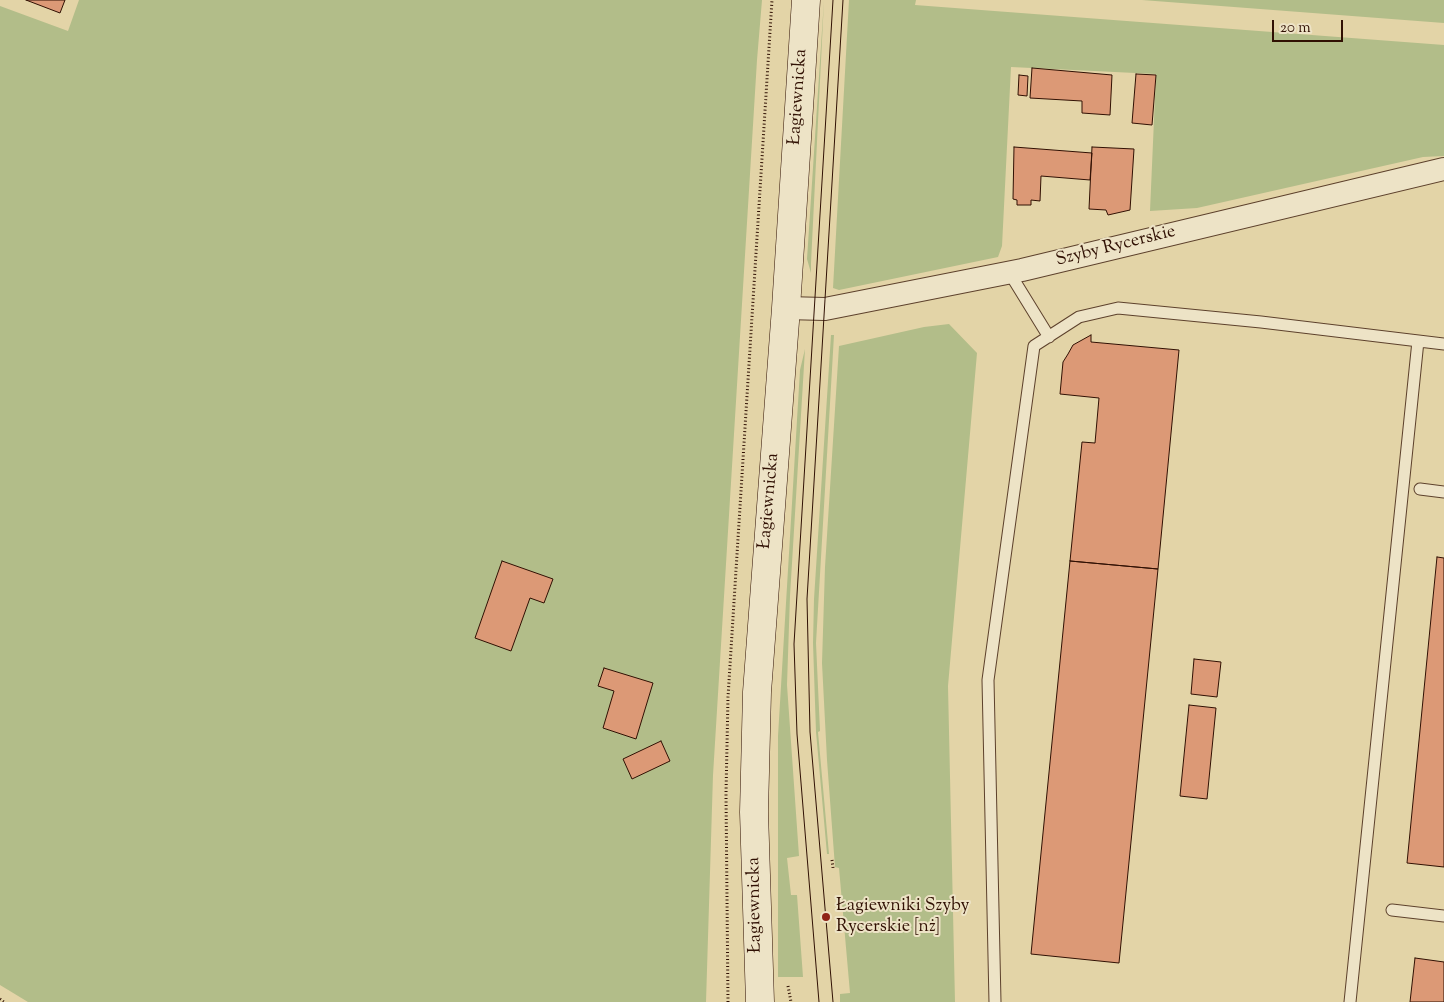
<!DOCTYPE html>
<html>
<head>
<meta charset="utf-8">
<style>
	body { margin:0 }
	#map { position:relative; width:1444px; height:1002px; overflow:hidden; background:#e3d4a7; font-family:"Sorts Mill Goudy",serif }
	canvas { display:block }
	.scale { position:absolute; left:1272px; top:20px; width:71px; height:22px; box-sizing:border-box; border:2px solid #301003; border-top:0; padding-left:6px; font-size:15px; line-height:18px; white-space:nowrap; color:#301003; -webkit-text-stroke:4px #ede3c6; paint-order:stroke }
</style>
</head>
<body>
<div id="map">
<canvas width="1444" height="1002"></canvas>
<div class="scale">20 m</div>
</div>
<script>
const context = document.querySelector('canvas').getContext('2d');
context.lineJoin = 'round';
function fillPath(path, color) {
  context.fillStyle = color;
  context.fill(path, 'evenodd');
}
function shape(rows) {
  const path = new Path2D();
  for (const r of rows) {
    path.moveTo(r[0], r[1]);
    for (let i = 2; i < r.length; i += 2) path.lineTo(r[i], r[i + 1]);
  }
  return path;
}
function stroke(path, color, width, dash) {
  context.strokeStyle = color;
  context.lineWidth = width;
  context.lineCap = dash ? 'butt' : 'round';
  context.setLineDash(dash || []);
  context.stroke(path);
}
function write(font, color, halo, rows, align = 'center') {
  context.font = font + ' "Sorts Mill Goudy",serif';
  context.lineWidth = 4;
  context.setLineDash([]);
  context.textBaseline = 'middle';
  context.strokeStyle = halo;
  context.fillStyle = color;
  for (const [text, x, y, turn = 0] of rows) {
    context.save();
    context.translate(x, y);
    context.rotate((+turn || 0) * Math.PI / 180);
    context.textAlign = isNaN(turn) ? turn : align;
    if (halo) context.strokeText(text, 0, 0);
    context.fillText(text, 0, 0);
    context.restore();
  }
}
const green = shape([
	[79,0,762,0,757,60,713,775,706,1002,28,1002,0,985,0,6,68,31],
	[824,0,811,263,811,273,807,259],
	[849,0,916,0,915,5,1444,45,1444,156,1423,157,1197,208,1150,211,1156,74,1011,67,1002,246,998,257,839,290,833,288],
	[1142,0,1444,0,1444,23],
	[949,324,977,353,948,686,955,1002,840,1002,840,994,850,993,839,868,835,867,827,760,822,663,825,567,839,346,924,327],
	[831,335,834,335,816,643,820,731,818,732,829,854,827,854,816,732,813,643,814,599],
	[805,349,790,596,787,685,799,856,787,858,791,895,797,895,803,977,778,977,778,736,800,370]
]);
const building = shape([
	[26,0,65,0,60,13,26,0],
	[1032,68,1112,75,1110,115,1082,113,1082,101,1030,98,1032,68],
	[1136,74,1156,75,1152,125,1132,123,1136,74],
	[1019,75,1028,76,1027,96,1018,95,1019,75],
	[1014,147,1092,153,1090,180,1041,176,1040,201,1031,200,1031,205,1017,205,1017,200,1013,199,1014,147],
	[1092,147,1134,149,1130,210,1108,215,1106,210,1089,209,1092,147],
	[1091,335,1091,342,1179,350,1158,569,1070,561,1082,442,1095,443,1099,398,1060,394,1063,362,1068,354,1073,345,1091,335],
	[1437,557,1444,558,1444,867,1407,863,1437,557],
	[502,561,553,579,544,603,530,598,511,651,475,638,502,561],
	[1070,561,1158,569,1119,963,1031,954,1070,561],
	[1194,659,1221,662,1217,697,1191,694,1194,659],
	[604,668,653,683,636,739,603,728,614,691,598,686,604,668],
	[1189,705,1216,708,1207,799,1180,796,1189,705],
	[661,741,670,761,632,779,623,759,661,741],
	[1415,958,1444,962,1444,1002,1410,1002,1415,958]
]);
const path = shape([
	[832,860,833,868],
	[788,986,791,1002],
	[0,999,4,1002],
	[728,1002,726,794,728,697,772,0]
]);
const service = shape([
	[1009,272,1049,337],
	[1420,489,1444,492],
	[1392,910,1444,916],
	[995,1002,988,680,1034,346,1079,317,1118,308,1261,322,1444,344],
	[1350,1002,1418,341]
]);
const minor = shape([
	[786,308,825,309,1022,270,1444,169]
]);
const secondary = shape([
	[760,1002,754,812,757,692,786,308,806,0]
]);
const tram = shape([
	[819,1002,797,734,794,644,833,0],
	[833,1002,810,732,807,599,843,0]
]);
const markers = [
	[826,917,5,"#8f2418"]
];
const streetNames = [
	["Łagiewnicka",799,97,-86],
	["Szyby Rycerskie",1116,247,-14],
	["Łagiewnicka",770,501,-85],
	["Łagiewnicka",756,905,-91]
];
const poiNames = [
	["Łagiewniki Szyby",836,907],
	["Rycerskie [nż]",836,928]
];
fillPath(green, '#b2bd89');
fillPath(building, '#dc9976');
stroke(building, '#301003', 1);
stroke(service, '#5d412c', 13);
stroke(minor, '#5d412c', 24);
stroke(secondary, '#301003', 29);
stroke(path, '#301003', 3, [1, 2.5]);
stroke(service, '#ede3c6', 11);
stroke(minor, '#ede3c6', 22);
stroke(secondary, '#ede3c6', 28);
stroke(tram, '#301003', 1);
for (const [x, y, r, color] of markers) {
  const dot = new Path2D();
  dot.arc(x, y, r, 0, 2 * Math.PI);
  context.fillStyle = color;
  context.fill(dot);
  stroke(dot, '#ede3c6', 2);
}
write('18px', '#301003', '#ede3c6', streetNames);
write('18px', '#301003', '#ede3c6', poiNames, 'left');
</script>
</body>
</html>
